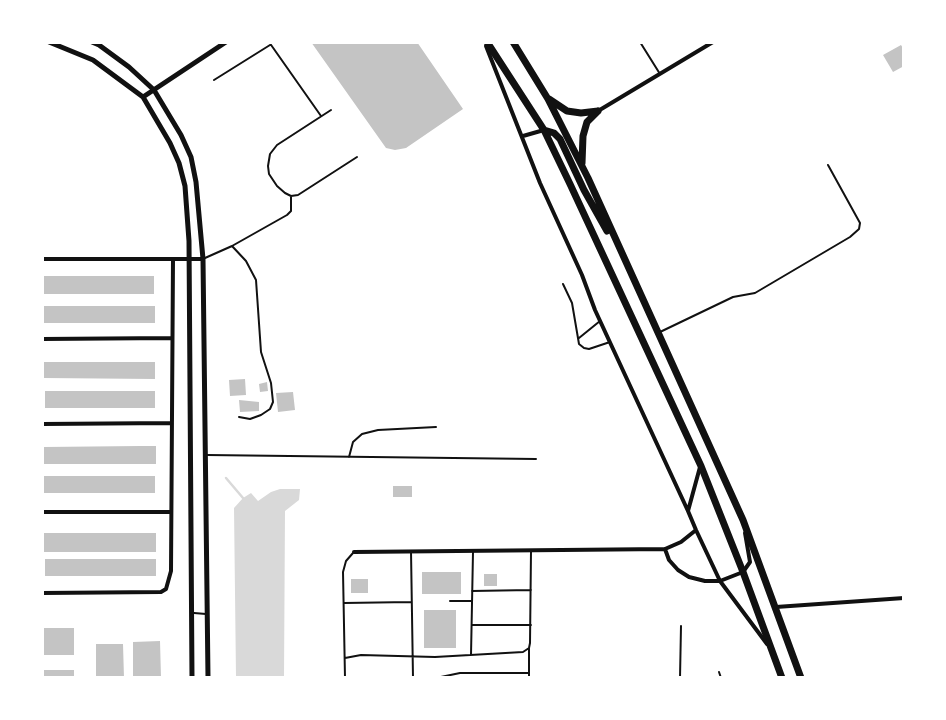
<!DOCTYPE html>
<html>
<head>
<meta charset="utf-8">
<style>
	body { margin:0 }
	#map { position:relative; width:946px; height:720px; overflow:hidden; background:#fff; font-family:"Open Sans",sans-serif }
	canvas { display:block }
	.frame { position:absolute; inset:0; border:44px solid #fff; pointer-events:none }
</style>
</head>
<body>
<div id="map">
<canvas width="946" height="720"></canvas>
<div class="frame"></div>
</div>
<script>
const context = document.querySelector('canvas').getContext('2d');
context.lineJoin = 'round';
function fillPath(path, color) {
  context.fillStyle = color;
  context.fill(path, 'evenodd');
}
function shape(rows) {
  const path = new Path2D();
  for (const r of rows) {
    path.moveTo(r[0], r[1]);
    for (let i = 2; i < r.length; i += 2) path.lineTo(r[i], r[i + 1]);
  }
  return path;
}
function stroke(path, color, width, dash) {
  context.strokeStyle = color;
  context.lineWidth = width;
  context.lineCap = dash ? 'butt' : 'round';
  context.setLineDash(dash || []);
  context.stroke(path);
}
const water = shape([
	[280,489,300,489,299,500,285,511,284,677,236,677,234,508,243,498,251,493,258,501,271,492]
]);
const stream = shape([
	[226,478,243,498]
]);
const building = shape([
	[311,42,417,42,463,109,406,148,395,150,386,148],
	[901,45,904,50,904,66,893,72,883,55],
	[44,276,154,276,154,294,44,294],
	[44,306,155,306,155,323,44,323],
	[44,362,155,362,155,379,44,378],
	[245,379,246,395,230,396,229,380],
	[267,382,268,391,260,392,259,384],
	[45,391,155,391,155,408,45,408],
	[293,392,295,410,278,412,276,393],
	[239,400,259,402,259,411,240,412],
	[140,446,156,446,156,464,44,464,44,447],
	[44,476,155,476,155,493,44,493],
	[393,486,412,486,412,497,393,497],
	[42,533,156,533,156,552,42,552],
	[45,559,156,559,156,576,45,576],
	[422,572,461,572,461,594,422,594],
	[484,574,497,574,497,586,484,586],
	[351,579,368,579,368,593,351,593],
	[424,610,456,610,456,648,424,648],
	[42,628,74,628,74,655,42,655],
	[160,641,161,678,133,678,133,642],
	[96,644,123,644,124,678,96,678],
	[42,670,74,670,74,678,42,678]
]);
const service = shape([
	[269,42,321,116],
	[640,42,660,74],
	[214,80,270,45],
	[331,110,277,145,270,154,268,166,269,174,277,186,285,193,291,196,298,195,357,157],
	[232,246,246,261,256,280,261,352,271,383,273,402,270,409,261,415,250,419,239,417],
	[205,258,232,246,287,215,291,211,291,197],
	[563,284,572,303,579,344,584,348,589,349,610,342],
	[660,332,733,297,755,293,850,237,859,229,860,223,828,165],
	[579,338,600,321],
	[207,455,536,459],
	[349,457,353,442,362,434,378,430,436,427],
	[411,551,413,678],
	[472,591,531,590],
	[450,601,472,601],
	[344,603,411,602],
	[194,613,206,614],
	[472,625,531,625],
	[529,648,529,678],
	[471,655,473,552],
	[345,658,361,655,435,657,523,652,529,648,530,643,531,551],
	[719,672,721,678],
	[345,678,343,572,346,561,353,553],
	[436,678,460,673,529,673],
	[680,678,681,626]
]);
const minor = shape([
	[486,46,540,183,582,275,595,310,688,511,696,530,720,581,767,644],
	[598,111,713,42],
	[523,136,544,130],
	[42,259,203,259],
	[42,339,172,338],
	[42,424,172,423],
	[688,511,700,467],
	[42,512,171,512],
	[665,549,669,560,678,570,689,577,705,581,720,581,743,572,750,562,745,533],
	[354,552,665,549,681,542,696,530],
	[42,593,161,592,166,589,171,571,173,259],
	[776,607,904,598]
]);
const tertiary = shape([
	[49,42,93,60,143,97,170,143,179,163,185,186,189,241,192,678],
	[92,42,99,45,129,67,154,90,181,135,191,157,196,182,203,259,208,678],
	[143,97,226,42]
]);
const trunk = shape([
	[487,42,544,130,570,184,701,466,743,572,782,678],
	[513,42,548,99,588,178,743,520,801,678],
	[549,99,567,111,581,113,598,111],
	[544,130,554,133,560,139,584,190,607,231],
	[582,163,583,136,587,122,598,111]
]);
fillPath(water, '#d9d9d9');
stroke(stream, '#d9d9d9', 2.5);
fillPath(building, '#c4c4c4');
stroke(service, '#111', 2);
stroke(minor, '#111', 4);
stroke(tertiary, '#111', 5);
stroke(trunk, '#111', 7);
</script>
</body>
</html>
